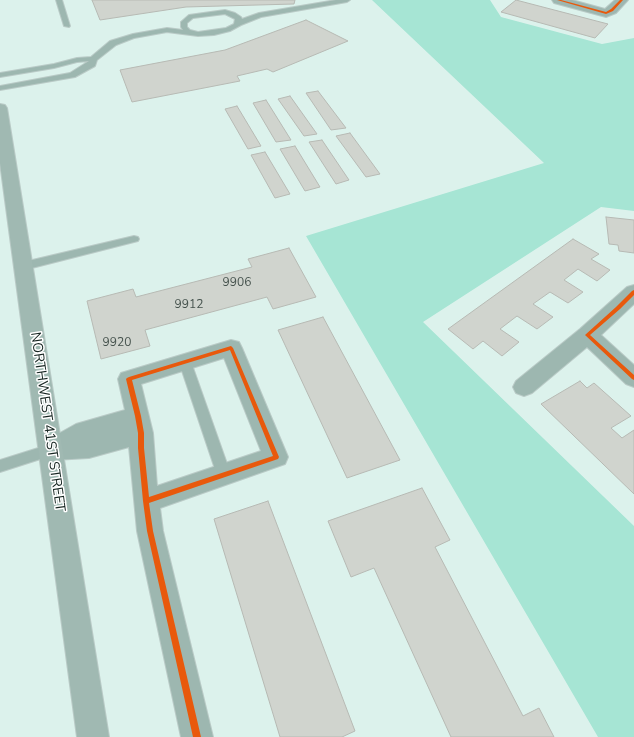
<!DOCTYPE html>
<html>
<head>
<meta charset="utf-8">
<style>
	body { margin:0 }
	canvas { display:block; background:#dcf2ec }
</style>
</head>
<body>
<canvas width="634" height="737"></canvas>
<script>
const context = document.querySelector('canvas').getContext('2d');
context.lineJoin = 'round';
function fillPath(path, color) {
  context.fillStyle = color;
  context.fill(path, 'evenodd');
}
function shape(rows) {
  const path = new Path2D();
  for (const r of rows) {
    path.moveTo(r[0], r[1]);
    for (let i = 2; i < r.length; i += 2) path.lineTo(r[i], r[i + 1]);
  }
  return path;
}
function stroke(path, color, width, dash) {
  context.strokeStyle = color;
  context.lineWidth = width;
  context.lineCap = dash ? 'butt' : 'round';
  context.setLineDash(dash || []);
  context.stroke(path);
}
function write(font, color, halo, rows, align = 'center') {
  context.font = font + ' "Nunito Sans",sans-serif';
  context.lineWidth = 3;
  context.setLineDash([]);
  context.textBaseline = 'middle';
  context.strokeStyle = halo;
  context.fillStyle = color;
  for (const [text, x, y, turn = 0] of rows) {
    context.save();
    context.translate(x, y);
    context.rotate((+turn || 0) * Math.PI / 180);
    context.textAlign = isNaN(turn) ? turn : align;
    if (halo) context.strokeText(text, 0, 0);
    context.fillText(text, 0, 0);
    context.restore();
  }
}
const green = shape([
	[372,0,490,0,501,17,602,44,634,38,634,211,601,207,423,322,634,526,634,737,598,737,306,236,544,163]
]);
const building = shape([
	[92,0,295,0,294,4,186,7,100,20,92,0],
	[516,0,608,24,595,38,501,12,516,0],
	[306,20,348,41,273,72,267,69,237,76,240,81,132,102,120,70,225,50,306,20],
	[318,91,346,128,331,130,306,93,318,91],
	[290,96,317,134,304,136,278,99,290,96],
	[266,100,291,140,276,142,253,103,266,100],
	[237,106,261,146,248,149,225,109,237,106],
	[350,133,380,174,366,177,336,136,350,133],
	[322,140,349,180,336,184,309,142,322,140],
	[295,146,320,187,305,191,280,149,295,146],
	[265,152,290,194,275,198,251,155,265,152],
	[606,217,634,220,634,253,619,251,618,245,609,244,606,217],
	[573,239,599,254,591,259,610,270,597,281,578,269,564,280,583,292,568,303,550,292,533,304,553,317,537,329,517,316,500,329,519,342,502,356,483,341,473,349,448,329,573,239],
	[289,248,316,297,273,309,267,297,145,330,150,346,101,359,87,301,133,289,136,297,252,267,248,259,289,248],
	[323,317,400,460,347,478,278,330,323,317],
	[580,381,587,388,594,383,631,416,611,428,622,438,634,430,634,494,541,404,580,381],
	[422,488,450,540,435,547,523,716,539,708,554,737,451,737,374,568,351,577,328,521,422,488],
	[268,501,355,731,342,737,280,737,214,519,268,501]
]);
const lane = shape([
	[56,0,62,0,70,26,69,27,64,26,56,0],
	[336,0,350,0,347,2,261,17,241,25,230,31,214,35,198,36,167,32,134,38,116,45,97,60,95,66,75,77,0,90,0,86,70,73,89,61,77,62,54,68,0,77,0,73,54,64,77,58,91,57,110,41,133,34,167,28,183,30,181,27,181,22,189,15,225,10,235,13,241,17,242,19,259,13,336,0],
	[225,14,235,19,234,24,226,28,198,32,190,30,187,27,187,23,193,18,225,14],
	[134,236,138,237,139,239,138,241,24,270,20,269,19,266,20,263,24,262,134,236],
	[185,357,189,359,191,362,231,475,229,479,224,481,219,479,217,475,179,362,181,359,185,357],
	[51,444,56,446,58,450,56,454,0,472,0,460,51,444]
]);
const street = shape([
	[552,0,572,0,605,9,615,0,628,0,616,13,606,17,554,3,552,0],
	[634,285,634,304,601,335,634,365,634,387,626,384,587,347,532,393,524,396,516,393,513,387,516,381,580,329,627,287,634,285],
	[231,340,239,342,242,348,288,457,285,464,160,508,163,531,213,737,181,737,137,531,129,447,89,458,54,460,42,457,39,450,42,443,76,424,125,410,118,379,121,373,231,340],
	[224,358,261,451,157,486,153,433,141,384,224,358]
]);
const primary = shape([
	[0,104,5,105,7,108,109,737,77,737,0,163,0,104]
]);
const cycleway = shape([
	[557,0,561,0,606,12,611,9,620,0,623,0,613,11,606,14,557,0],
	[634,290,634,295,620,309,590,335,634,375,634,380,632,379,585,335,616,307,632,291,634,290],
	[231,346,233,348,279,457,278,459,149,503,153,531,201,737,193,737,147,531,143,501,138,448,138,433,135,416,126,379,127,378,129,377,231,346],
	[230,350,273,456,149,497,144,448,144,433,141,416,132,380,230,350]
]);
const numberNames = [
	["9906",237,283],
	["9912",189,305],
	["9920",117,343]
];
const streetNames = [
	["NORTHWEST 41ST STREET",47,422,82]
];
fillPath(green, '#a6e5d4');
fillPath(building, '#d0d4ce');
stroke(building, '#b7bab4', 1);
stroke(lane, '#bacbc7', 2);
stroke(street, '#bacbc7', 2);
stroke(primary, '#bacbc7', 2);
fillPath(lane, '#9db7b0');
fillPath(street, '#9db7b0');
fillPath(primary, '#a0b9b2');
fillPath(cycleway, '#e8590c');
write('12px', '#44514c', null, numberNames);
write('14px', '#162521', '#fff', streetNames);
</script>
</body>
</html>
